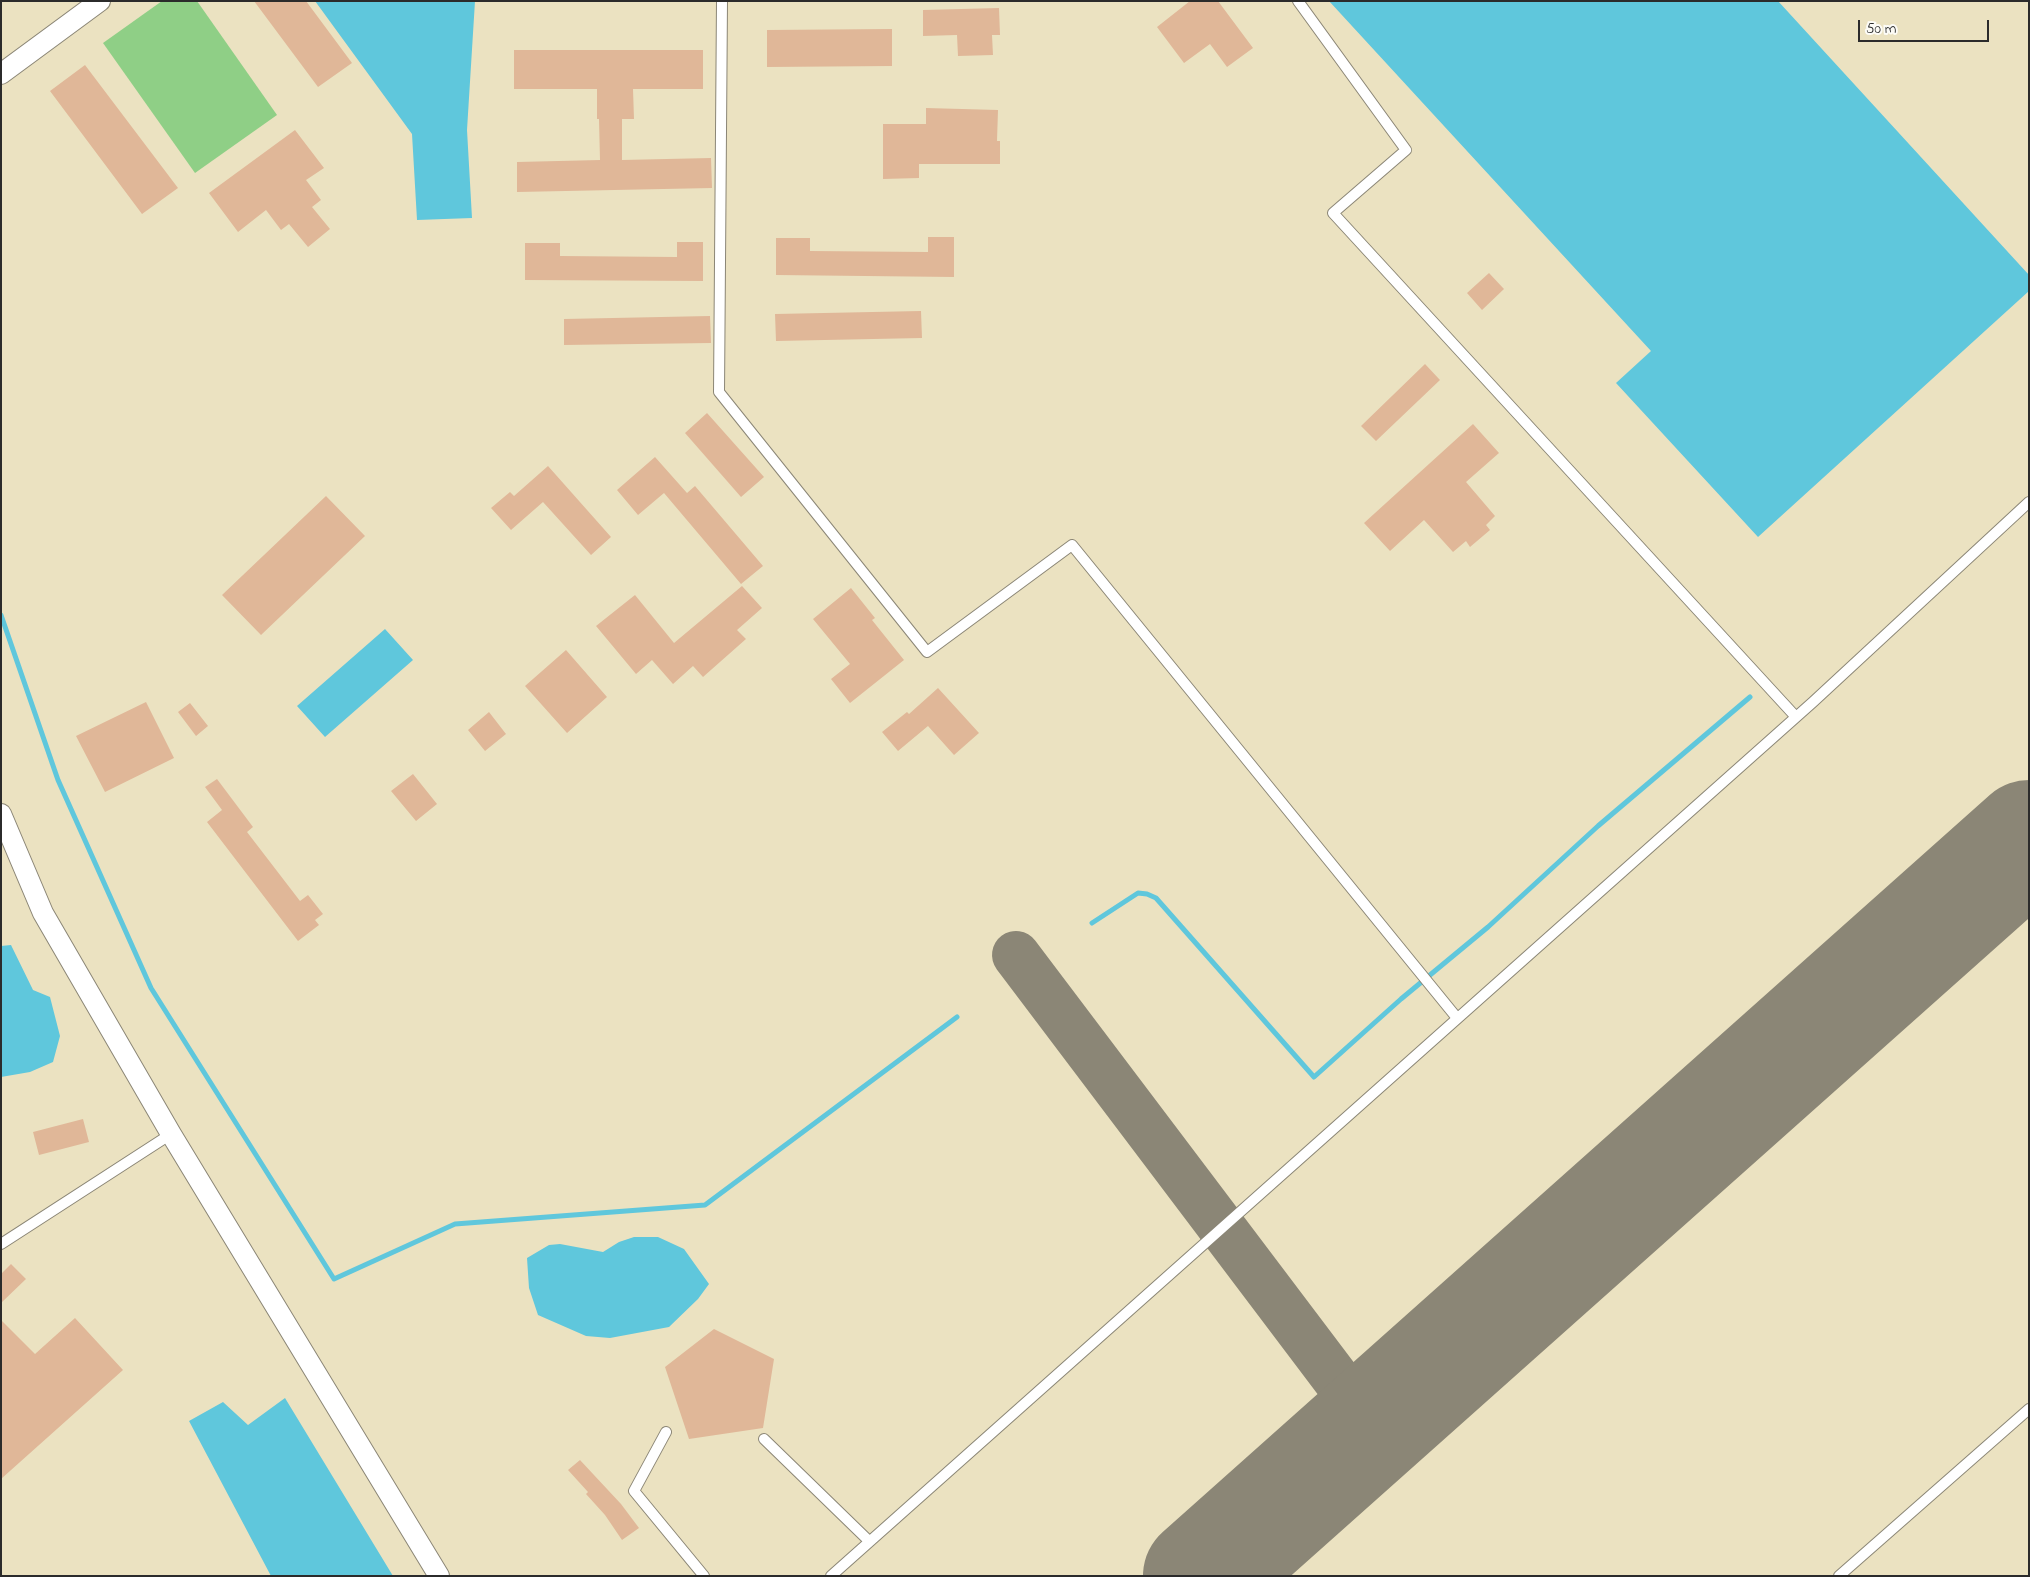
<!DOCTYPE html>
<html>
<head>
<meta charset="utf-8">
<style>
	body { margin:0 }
	#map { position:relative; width:2030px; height:1577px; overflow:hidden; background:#ebe2c1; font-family:"Indie Flower",sans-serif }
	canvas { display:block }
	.frame { position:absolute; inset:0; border:2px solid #2b2b2b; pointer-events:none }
	.scale { position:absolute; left:1858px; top:20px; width:131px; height:22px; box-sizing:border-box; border:2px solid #2b2b2b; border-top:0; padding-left:6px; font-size:15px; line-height:18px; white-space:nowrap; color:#2b2b2b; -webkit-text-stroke:4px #fdfcf7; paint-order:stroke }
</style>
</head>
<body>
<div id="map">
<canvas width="2030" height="1577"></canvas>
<div class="frame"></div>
<div class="scale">50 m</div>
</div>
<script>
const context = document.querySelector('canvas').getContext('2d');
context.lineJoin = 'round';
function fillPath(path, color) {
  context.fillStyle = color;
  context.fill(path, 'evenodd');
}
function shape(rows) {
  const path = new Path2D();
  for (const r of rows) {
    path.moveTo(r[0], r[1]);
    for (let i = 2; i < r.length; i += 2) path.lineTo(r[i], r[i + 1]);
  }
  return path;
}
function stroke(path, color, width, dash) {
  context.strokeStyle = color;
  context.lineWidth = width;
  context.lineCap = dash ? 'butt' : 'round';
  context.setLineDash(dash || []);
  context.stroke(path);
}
const green = shape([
	[162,1,197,1,277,115,195,173,103,43]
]);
const water = shape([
	[315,1,475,1,467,130,472,218,417,220,412,134],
	[1329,1,1778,1,2029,275,2029,291,1758,537,1616,383,1651,351],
	[385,629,413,660,325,737,297,706],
	[11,945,33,990,50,997,60,1036,53,1062,30,1072,1,1077,1,946],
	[634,1237,658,1237,684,1249,709,1284,698,1299,669,1327,610,1338,586,1336,538,1315,529,1288,527,1258,549,1245,560,1244,603,1252,619,1242],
	[285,1398,393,1576,271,1576,189,1421,223,1402,248,1425]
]);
const stream = shape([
	[1,615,58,780,151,988,334,1279,455,1224,705,1205,957,1017],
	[1092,923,1138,893,1147,894,1156,898,1314,1077,1401,999,1488,927,1598,826,1750,697]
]);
const taxiway = shape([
	[1016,955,1371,1425]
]);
const runway = shape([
	[1202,1576,2029,839]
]);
const building = shape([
	[254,1,306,1,352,63,318,87],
	[1190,1,1218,1,1253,48,1227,67,1210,44,1184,63,1157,27],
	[999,8,1000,35,992,35,993,55,958,56,957,35,923,36,923,10],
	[892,29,892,66,767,67,767,30],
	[514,50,703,50,703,89,633,89,634,119,622,119,622,160,711,158,712,188,517,192,517,162,600,160,599,119,597,119,597,89,514,89],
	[85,65,178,188,142,214,50,91],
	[926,108,998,110,997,141,1000,141,1000,164,919,164,919,178,883,179,883,124,926,124],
	[295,130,324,168,306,180,321,200,312,207,330,229,308,247,289,224,281,230,266,210,238,232,209,193],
	[928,237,954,237,954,277,776,275,776,238,810,238,810,251,928,252],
	[677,242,703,242,703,281,525,280,525,243,560,243,560,256,677,257],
	[1489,273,1504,289,1482,310,1467,293],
	[921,311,922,338,776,341,775,314],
	[710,316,711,343,564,345,564,319],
	[1425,364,1440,380,1376,441,1361,426],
	[707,413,764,477,741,497,685,433],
	[1473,424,1499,453,1466,482,1495,516,1486,525,1490,530,1470,547,1466,541,1453,552,1424,520,1390,551,1364,523],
	[655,457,687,493,695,486,763,566,741,584,664,493,638,515,617,490],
	[548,466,611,537,591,555,543,502,511,530,491,508,510,492,514,496],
	[326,496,365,536,261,635,222,595],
	[742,586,762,608,737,630,746,639,703,677,693,666,673,684,652,660,636,674,596,626,635,595,674,643],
	[851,588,875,618,872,620,904,660,850,703,831,679,850,664,813,619],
	[566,650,607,697,567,733,525,686],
	[938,688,979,733,954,755,928,726,898,751,882,732,907,712,909,714],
	[146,702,174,758,105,792,76,736],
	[190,703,208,726,196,736,178,712],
	[489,712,506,734,485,751,468,730],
	[413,774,437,804,416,821,391,791],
	[217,779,253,827,247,832,300,901,308,895,323,914,315,920,319,925,298,941,207,822,222,810,205,787],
	[83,1119,89,1142,39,1155,33,1132],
	[11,1264,26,1279,1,1303,1,1274],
	[75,1318,123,1370,1,1479,1,1320,35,1354],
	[714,1329,774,1359,763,1428,689,1439,665,1367],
	[580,1460,621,1504,639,1528,622,1540,605,1515,586,1494,588,1492,568,1470]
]);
const lane = shape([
	[722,1,719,392,927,652,1072,545,1457,1018],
	[1298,1,1406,150,1333,213,1796,717],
	[1,1244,171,1134],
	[666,1432,634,1491,704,1576],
	[764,1439,869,1541],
	[831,1576,1813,702,2029,502],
	[1839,1576,2029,1409]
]);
const street = shape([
	[1,74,100,1],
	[1,814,43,913,171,1134,439,1576]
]);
fillPath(green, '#8fcf86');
fillPath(water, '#5fc7dc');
stroke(stream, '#5fc7dc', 5);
stroke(taxiway, '#8b8676', 48);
stroke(runway, '#8b8676', 118);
fillPath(building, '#e0b798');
stroke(lane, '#8b8676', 12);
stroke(street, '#8b8676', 22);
stroke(lane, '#fff', 10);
stroke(street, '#fff', 20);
</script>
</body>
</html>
